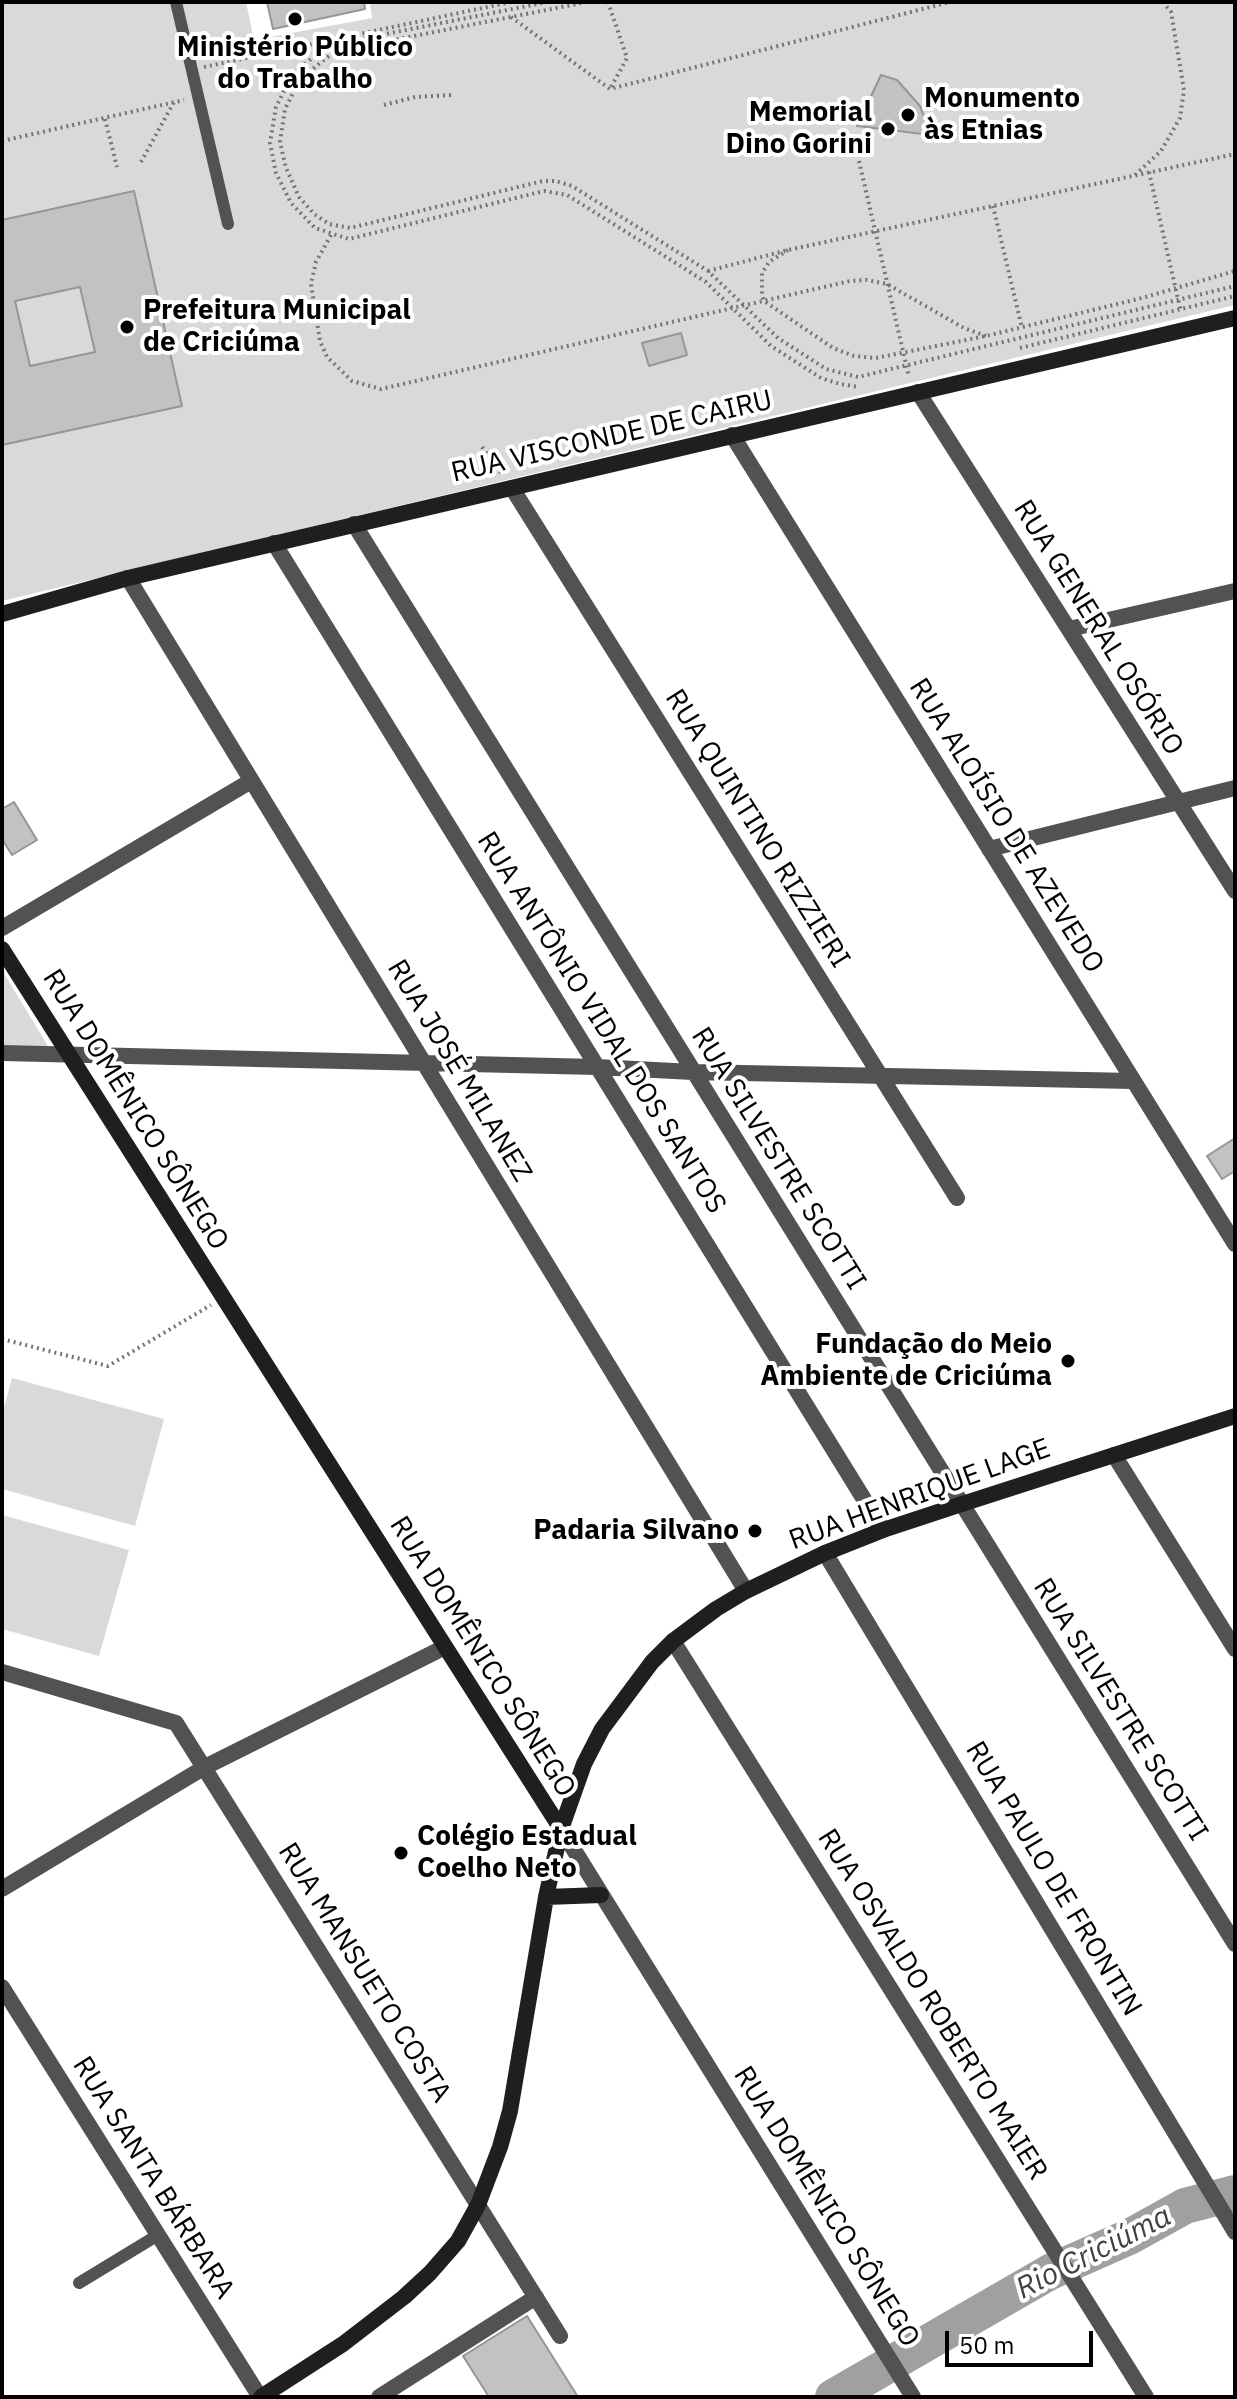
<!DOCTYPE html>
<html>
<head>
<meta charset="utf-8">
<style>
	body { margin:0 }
	#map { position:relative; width:1237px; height:2399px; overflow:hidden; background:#fff; font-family:"IBM Plex Sans",sans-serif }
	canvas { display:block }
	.frame { position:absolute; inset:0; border:4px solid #000; pointer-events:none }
	.scale { position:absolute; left:945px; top:2331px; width:148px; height:36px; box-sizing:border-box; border:4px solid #000; border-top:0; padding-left:10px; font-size:24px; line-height:28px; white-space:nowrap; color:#000; -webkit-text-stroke:6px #fff; paint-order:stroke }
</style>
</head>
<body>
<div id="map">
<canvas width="1237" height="2399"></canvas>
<div class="frame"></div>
<div class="scale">50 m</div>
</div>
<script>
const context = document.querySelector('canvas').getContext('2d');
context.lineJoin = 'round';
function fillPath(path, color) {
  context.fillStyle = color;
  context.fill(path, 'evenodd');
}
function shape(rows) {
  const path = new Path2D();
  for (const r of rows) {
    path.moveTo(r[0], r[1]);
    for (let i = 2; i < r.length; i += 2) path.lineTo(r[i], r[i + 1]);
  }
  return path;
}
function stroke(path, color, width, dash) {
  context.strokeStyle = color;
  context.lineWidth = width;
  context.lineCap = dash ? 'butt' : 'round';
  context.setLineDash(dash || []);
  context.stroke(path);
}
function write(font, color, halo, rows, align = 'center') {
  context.font = font + ' "IBM Plex Sans",sans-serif';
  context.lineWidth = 8;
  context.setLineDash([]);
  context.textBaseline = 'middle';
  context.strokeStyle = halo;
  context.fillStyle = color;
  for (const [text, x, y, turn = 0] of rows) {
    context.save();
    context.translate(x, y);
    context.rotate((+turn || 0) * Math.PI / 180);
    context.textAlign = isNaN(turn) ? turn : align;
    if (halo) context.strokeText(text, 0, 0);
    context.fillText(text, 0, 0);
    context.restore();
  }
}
const green = shape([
	[2,2,246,2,254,40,372,18,370,2,1235,2,1235,305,2,601],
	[2,970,49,1048,2,1047],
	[12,1378,164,1419,135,1526,2,1489,2,1415],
	[2,1515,129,1550,99,1656,2,1629]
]);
const river = shape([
	[833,2397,1050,2272,1131,2236,1185,2206,1235,2193]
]);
const building = shape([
	[267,2,364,2,365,9,273,29,267,2],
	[881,75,897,80,920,106,931,135,857,126,881,75],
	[134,191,182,406,2,445,2,220,134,191],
	[80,287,95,352,30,366,15,301,80,287],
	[681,333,687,355,649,366,642,343,681,333],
	[14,802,37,840,12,855,2,839,2,809,14,802],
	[1235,1138,1235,1171,1222,1179,1207,1156,1235,1138],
	[527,2316,578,2397,489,2397,463,2356,527,2316]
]);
const path = shape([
	[548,2,340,43,323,49,292,75,276,107,270,143,276,173,291,203,315,228,349,239,544,191,567,195,706,282,771,346,821,378,840,384,859,387],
	[587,2,343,50,329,56,300,79,285,109,280,142,286,168,299,197,314,214,329,224,350,228,543,181,556,181,572,186,708,271,778,338,826,369,858,377,1235,286],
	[608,2,627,58,610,89],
	[511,17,610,89,950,2],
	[204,67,511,2],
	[384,105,415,97,453,95],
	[105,119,117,167],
	[2,141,184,100],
	[859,161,909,377],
	[141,162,174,102],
	[1149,172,1181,312],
	[1135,175,1161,151,1180,118,1184,90,1171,12,1163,2],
	[993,206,1022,328],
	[331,235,316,262,311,284,320,341,327,357,352,381,381,389,850,281,867,280,887,284,964,328,986,336],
	[788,250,769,262,762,273,762,295,764,301,833,348,854,356,876,358,986,336,1142,298,1235,271],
	[708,271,788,250,1235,154],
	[1020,348,1235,296],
	[482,447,502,474],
	[2,1339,108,1366,211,1305]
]);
const lane = shape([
	[176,2,228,224],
	[79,2283,158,2235]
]);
const street = shape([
	[918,392,1235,891],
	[732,435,1235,1244],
	[512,488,957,1198],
	[354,524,1235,1944],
	[274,543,883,1530],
	[128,578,746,1591],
	[1069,629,1235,591],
	[989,849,1235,788],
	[2,928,251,781],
	[2,1053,597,1067,693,1072,1133,1081],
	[1114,1455,1235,1649],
	[825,1553,1235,2232],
	[673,1641,1146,2397],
	[2,1672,176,1723,560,2336],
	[561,1829,913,2397],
	[2,1889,205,1767,445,1647],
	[2,1987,260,2397],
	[379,2397,536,2297]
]);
const secondary = shape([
	[2,614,128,578,1235,318],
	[2,949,561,1829],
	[546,1897,601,1895],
	[261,2397,343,2344,404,2297,430,2273,458,2241,478,2205,500,2147,510,2111,546,1897,561,1829,584,1764,602,1729,652,1662,673,1641,716,1609,746,1591,825,1553,883,1530,962,1504,1235,1416]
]);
const markers = [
	[295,19,8,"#000"],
	[908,115,8,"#000"],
	[888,129,8,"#000"],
	[127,327,8,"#000"],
	[1068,1361,8,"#000"],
	[755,1531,8,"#000"],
	[401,1853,8,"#000"]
];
const poiNames = [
	["Ministério Público",295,48,"center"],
	["do Trabalho",295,80,"center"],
	["Monumento",924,99],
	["às Etnias",924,131],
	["Memorial",872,113,"right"],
	["Dino Gorini",872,145,"right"],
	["Prefeitura Municipal",143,311],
	["de Criciúma",143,343],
	["Fundação do Meio",1052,1345,"right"],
	["Ambiente de Criciúma",1052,1377,"right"],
	["Padaria Silvano",739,1531,"right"],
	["Colégio Estadual",417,1837],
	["Coelho Neto",417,1869]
];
const streetNames = [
	["RUA VISCONDE DE CAIRU",612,437,-13],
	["RUA GENERAL OSÓRIO",1098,628,58],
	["RUA ALOÍSIO DE AZEVEDO",1006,826,58],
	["RUA QUINTINO RIZZIERI",757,829,58],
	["RUA ANTÔNIO VIDAL DOS SANTOS",601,1023,58],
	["RUA JOSÉ MILANEZ",459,1071,59],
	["RUA DOMÊNICO SÔNEGO",135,1110,58],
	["RUA SILVESTRE SCOTTI",778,1159,58],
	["RUA HENRIQUE LAGE",920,1495,-20],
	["RUA DOMÊNICO SÔNEGO",482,1657,58],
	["RUA SILVESTRE SCOTTI",1120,1710,58],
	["RUA PAULO DE FRONTIN",1053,1879,59],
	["RUA MANSUETO COSTA",364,1973,58],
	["RUA OSVALDO ROBERTO MAIER",932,2005,58],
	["RUA SANTA BÁRBARA",153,2178,58],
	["RUA DOMÊNICO SÔNEGO",826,2207,58]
];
const waterNames = [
	["Rio Criciúma",1094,2253,-27]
];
fillPath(green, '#d9d9d9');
stroke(river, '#a0a0a0', 36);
fillPath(building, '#c2c2c2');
stroke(building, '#969696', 2);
stroke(path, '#747474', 4, [2, 4]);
stroke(lane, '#525252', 12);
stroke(street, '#525252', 16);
stroke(secondary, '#1f1f1f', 16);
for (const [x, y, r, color] of markers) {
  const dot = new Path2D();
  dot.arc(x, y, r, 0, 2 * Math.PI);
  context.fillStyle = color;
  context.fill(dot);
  stroke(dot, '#fff', 3);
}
write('bold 28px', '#000', '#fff', poiNames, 'left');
write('28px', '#000', '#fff', streetNames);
write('italic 30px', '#414141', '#fff', waterNames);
</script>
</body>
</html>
